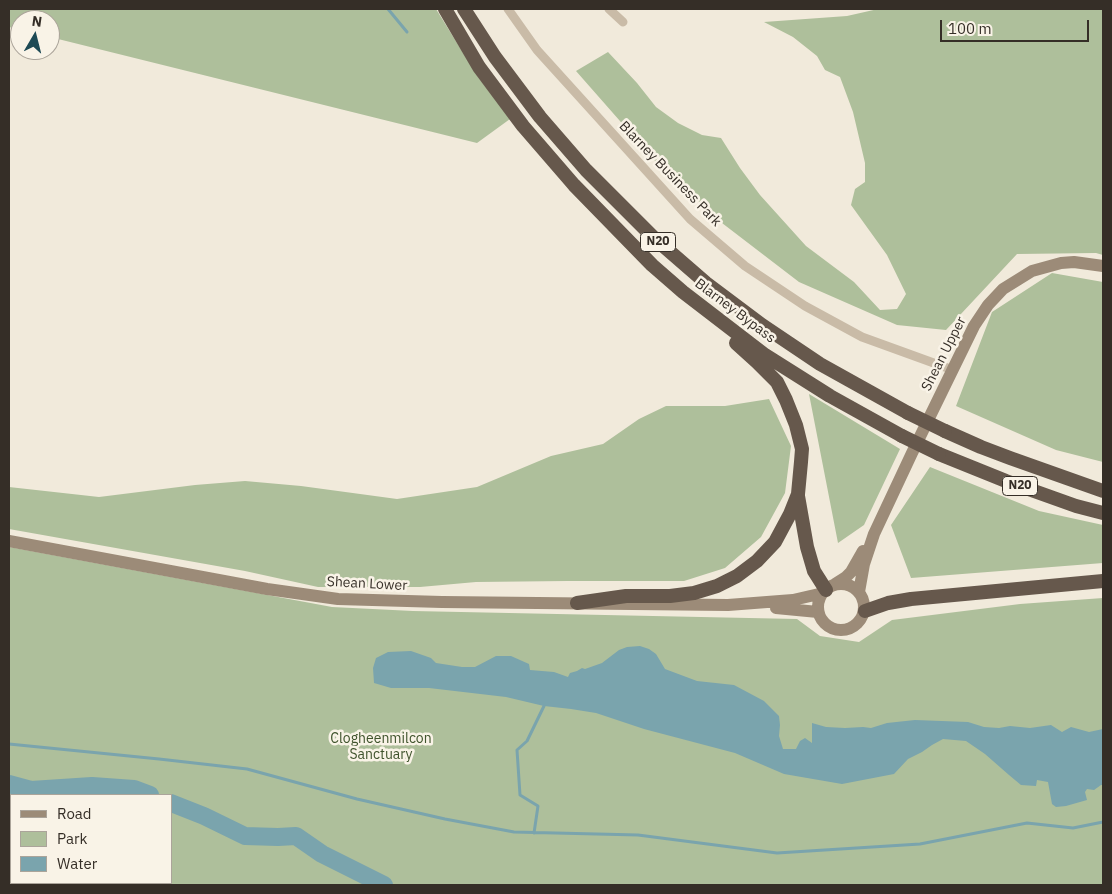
<!DOCTYPE html>
<html>
<head>
<meta charset="utf-8">
<style>
	body { margin:0 }
	#map { position:relative; width:1112px; height:894px; overflow:hidden; background:#f1eadb; font-family:"IBM Plex Sans",sans-serif }
	canvas { display:block }
	.frame { position:absolute; inset:0; border:10px solid #352e27; pointer-events:none }
	.legend { position:absolute; left:10px; top:794px; width:162px; height:90px; box-sizing:border-box; background:#f9f3e7; border:1px solid #aba49a; margin:0; padding:6px 9px; list-style:none; font-size:15px; color:#352e27 }
	.legend li { display:flex; align-items:center; gap:10px; height:25px }
	.legend b { width:25px; border:1px solid #aba49a }
	.north { position:absolute; left:10px; top:10px; width:50px; height:50px; box-sizing:border-box; background:#f9f3e7; border:1px solid #aba49a; border-radius:50%; rotate:8deg; font-size:14px; font-weight:700; line-height:20px; text-align:center; color:#352e27 }
	.north::after { content:''; display:block; margin:auto; width:18px; height:22px; background:#1e4a55; clip-path:polygon(50% 0,100% 100%,50% 72%,0 100%) }
	.scale { position:absolute; left:940px; top:20px; width:149px; height:22px; box-sizing:border-box; border:2px solid #352e27; border-top:0; padding-left:6px; font-size:15px; line-height:18px; white-space:nowrap; color:#352e27; -webkit-text-stroke:4px #f9f3e7; paint-order:stroke }
</style>
</head>
<body>
<div id="map">
<canvas width="1112" height="894"></canvas>
<div class="frame"></div>
<ul class="legend">
<li><b style="height:6px;background:#9c8b78"></b>Road</li>
<li><b style="height:14px;background:#aebf9b"></b>Park</li>
<li><b style="height:14px;background:#7aa4ad"></b>Water</li>
</ul>
<div class="north">N</div>
<div class="scale">100 m</div>
</div>
<script>
const context = document.querySelector('canvas').getContext('2d');
context.lineJoin = 'round';
function fillPath(path, color) {
  context.fillStyle = color;
  context.fill(path, 'evenodd');
}
function shape(rows) {
  const path = new Path2D();
  for (const r of rows) {
    if (r.length === 3) {
      path.moveTo(r[0] + r[2], r[1]);
      path.arc(r[0], r[1], r[2], 0, 2 * Math.PI);
      continue;
    }
    path.moveTo(r[0], r[1]);
    for (let i = 2; i < r.length; i += 2) path.lineTo(r[i], r[i + 1]);
  }
  return path;
}
function stroke(path, color, width, dash) {
  context.strokeStyle = color;
  context.lineWidth = width;
  context.lineCap = dash ? 'butt' : 'round';
  context.setLineDash(dash || []);
  context.stroke(path);
}
function write(font, color, halo, rows, align = 'center') {
  context.font = font + ' "IBM Plex Sans",sans-serif';
  context.lineWidth = 5;
  context.setLineDash([]);
  context.textBaseline = 'middle';
  context.strokeStyle = halo;
  context.fillStyle = color;
  for (const [text, x, y, turn = 0] of rows) {
    context.save();
    context.translate(x, y);
    context.rotate((+turn || 0) * Math.PI / 180);
    context.textAlign = isNaN(turn) ? turn : align;
    if (halo) context.strokeText(text, 0, 0);
    context.fillText(text, 0, 0);
    context.restore();
  }
}
const green = shape([
	[9,9,436,9,478,77,510,119,477,143,50,37,50,20,20,20,20,30,9,27],
	[878,9,1103,9,1103,255,1096,253,1017,254,946,330,897,325,799,282,722,223,656,162,576,71,608,52,637,83,656,107,678,123,702,135,721,138,740,168,760,195,806,246,854,282,880,310,897,309,906,294,887,255,851,205,855,189,865,182,865,163,853,112,840,77,825,70,817,56,793,37,764,22,847,16],
	[1052,273,1103,282,1103,462,1056,450,956,406,992,312],
	[809,394,900,449,864,525,838,543],
	[769,399,791,446,785,493,761,537,725,568,684,581,567,581,476,582,420,587,318,587,245,571,9,529,9,487,99,497,195,485,245,481,301,486,397,499,477,487,551,456,603,444,639,419,666,406,725,406],
	[930,467,1039,511,1103,525,1103,563,911,578,891,525],
	[9,547,332,607,413,611,797,619,820,636,859,642,892,620,1020,604,1103,598,1103,885,16,885,17,883,171,883,171,795,11,795,11,816,9,815]
]);
const water = shape([
	[640,646,649,649,656,654,665,669,697,681,734,685,764,701,779,716,780,725,779,736,783,749,796,749,800,741,805,738,812,743,812,723,826,727,845,728,863,727,871,728,887,723,915,720,968,722,984,727,999,728,1010,726,1030,728,1051,725,1062,732,1071,727,1089,732,1103,729,1103,785,1101,785,1094,790,1087,789,1085,792,1087,800,1066,806,1056,807,1052,804,1048,782,1037,780,1036,786,1021,785,1009,775,985,754,966,741,943,739,932,745,922,752,908,759,894,774,842,784,784,774,735,753,644,729,596,713,571,709,544,706,506,697,429,688,391,688,374,683,373,668,376,658,388,652,411,651,431,658,436,663,462,667,475,667,496,656,511,656,529,664,530,670,554,672,568,677,570,673,577,671,582,668,585,669,602,663,619,650,627,647]
]);
const stream = shape([
	[388,9,407,32],
	[9,744,159,759,247,769,357,799,445,819,514,832,638,835,777,853,920,844,1027,823,1073,828,1103,822],
	[534,833,538,806,520,795,517,750,527,741,544,706]
]);
const river = shape([
	[9,784,31,790,92,786,134,789,150,795],
	[171,803,204,816,245,836,278,837,296,836,322,854,384,885]
]);
const minor = shape([
	[508,9,537,50,690,219,745,266,805,306,862,337,953,370],
	[609,9,623,22]
]);
const secondary = shape([
	[9,541,267,589,338,599,442,602,728,605,793,600,819,594,824,591],
	[841,607,23],
	[835,584,846,577,851,572,863,551],
	[859,592,864,564,874,534,912,453,974,326,988,305,1003,289,1032,271,1061,263,1074,262,1103,266],
	[776,608,818,612]
]);
const trunk = shape([
	[445,9,479,67,523,126,574,185,652,265,683,292,765,355,830,396,902,436],
	[464,9,495,57,540,117,586,170,653,237,706,283,762,325,820,364,908,413],
	[945,431,981,447,1010,458,1103,491],
	[939,454,1006,481,1076,506,1103,513],
	[798,496,807,547,814,571,826,590],
	[577,603,626,596,670,596,694,593,717,586,737,576,757,561,775,542,790,514,798,494,801,462,802,449,796,425,786,400,777,382,757,362,736,343],
	[865,611,888,603,911,599,1103,581]
]);
const trunkBridge = shape([
	[908,413,945,431],
	[902,436,939,454]
]);
const shields = [
	[658,242,35],
	[1020,486,35]
];
const shieldNames = [
	["N20",658,242],
	["N20",1020,486]
];
const streetNames = [
	["Blarney Business Park",670,174,46],
	["Blarney Bypass",735,311,37],
	["Shean Upper",944,354,-63],
	["Shean Lower",367,584,3]
];
const parkNames = [
	["Clogheenmilcon",381,739],
	["Sanctuary",381,755]
];
fillPath(green, '#aebf9b');
fillPath(water, '#7aa4ad');
stroke(stream, '#7aa4ad', 3);
stroke(river, '#7aa4ad', 18);
stroke(minor, '#c9bba7', 9);
stroke(secondary, '#9c8b78', 12);
stroke(trunk, '#66584c', 14);
stroke(trunkBridge, '#66584c', 14);
for (const [x, y, w] of shields) {
  const box = new Path2D();
  box.roundRect(x - w / 2, y - 9.5, w, 19, 4);
  context.fillStyle = '#f9f3e7';
  context.fill(box);
  stroke(box, '#352e27', 1);
}
write('bold 12px', '#352e27', null, shieldNames);
write('14px', '#352e27', '#f9f3e7', streetNames);
write('14px', '#3f532c', '#f9f3e7', parkNames);
</script>
</body>
</html>
